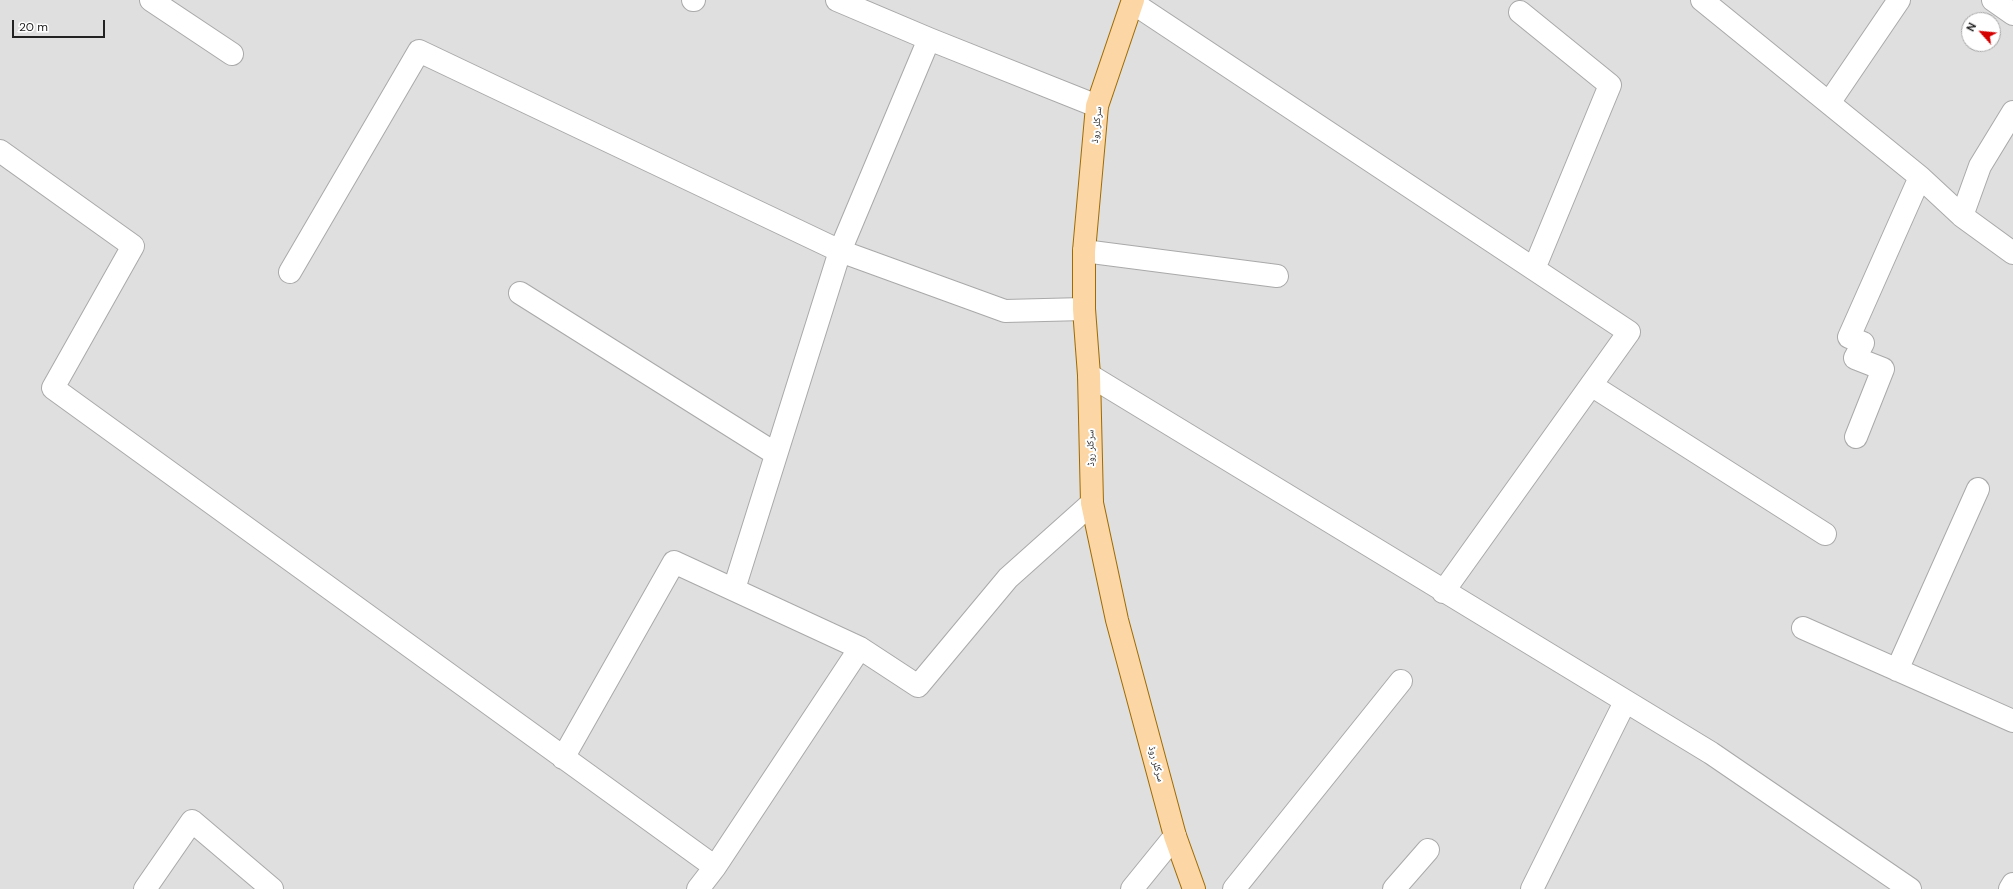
<!DOCTYPE html>
<html>
<head>
<meta charset="utf-8">
<style>
	body { margin:0 }
	#map { position:relative; width:2013px; height:889px; overflow:hidden; background:#f2efe9; font-family:"DM Sans",sans-serif }
	canvas { display:block }
	.north { position:absolute; left:1961px; top:12px; width:40px; height:40px; box-sizing:border-box; background:#fff; border:1px solid #a7a7a7; border-radius:50%; rotate:297deg; font-size:11px; font-weight:700; line-height:16px; text-align:center; color:#222 }
	.north::after { content:''; display:block; margin:auto; width:14px; height:18px; background:#d40000; clip-path:polygon(50% 0,100% 100%,50% 72%,0 100%) }
	.scale { position:absolute; left:12px; top:20px; width:93px; height:18px; box-sizing:border-box; border:2px solid #222; border-top:0; padding-left:5px; font-size:12px; line-height:14px; white-space:nowrap; color:#222; -webkit-text-stroke:3px #fff; paint-order:stroke }
</style>
</head>
<body>
<div id="map">
<canvas width="2013" height="889"></canvas>
<div class="north">N</div>
<div class="scale">20 m</div>
</div>
<script>
const context = document.querySelector('canvas').getContext('2d');
context.lineJoin = 'round';
function fillPath(path, color) {
  context.fillStyle = color;
  context.fill(path, 'evenodd');
}
function shape(rows) {
  const path = new Path2D();
  for (const r of rows) {
    path.moveTo(r[0], r[1]);
    for (let i = 2; i < r.length; i += 2) path.lineTo(r[i], r[i + 1]);
  }
  return path;
}
function stroke(path, color, width, dash) {
  context.strokeStyle = color;
  context.lineWidth = width;
  context.lineCap = dash ? 'butt' : 'round';
  context.setLineDash(dash || []);
  context.stroke(path);
}
function write(font, color, halo, rows, align = 'center') {
  context.font = font + ' "DM Sans","Noto Naskh Arabic",sans-serif';
  context.lineWidth = 4;
  context.setLineDash([]);
  context.textBaseline = 'middle';
  context.strokeStyle = halo;
  context.fillStyle = color;
  for (const [text, x, y, turn = 0] of rows) {
    context.save();
    context.translate(x, y);
    context.rotate((+turn || 0) * Math.PI / 180);
    context.textAlign = isNaN(turn) ? turn : align;
    if (halo) context.strokeText(text, 0, 0);
    context.fillText(text, 0, 0);
    context.restore();
  }
}
const residential = shape([
	[0,0,2013,0,2013,889,0,889],
	[1969,20,1993,20,1993,44,1969,44]
]);
const minor = shape([
	[151,0,232,54],
	[693,0,694,0],
	[837,0,929,39,1097,106],
	[1702,0,1920,177,1962,216,2013,253],
	[1993,0,2013,14],
	[1133,3,1629,332,1443,592],
	[1520,12,1610,85,1534,269],
	[1829,103,1899,0],
	[0,151,133,246,53,388,715,867,860,648],
	[1962,216,1980,166,2013,112],
	[1084,251,1277,276],
	[290,272,419,51,840,251,1005,311,1084,309],
	[520,293,776,454],
	[1089,375,1711,753,1910,889],
	[1591,385,1825,534],
	[1856,437,1883,369,1855,358,1863,343,1849,337,1920,177],
	[734,589,840,251,929,39],
	[1803,628,2013,721],
	[1897,670,1978,489],
	[563,758,674,562,860,648,918,686,1008,578,1092,503],
	[145,889,192,821,272,889],
	[698,889,715,867],
	[1132,889,1175,836],
	[1234,889,1401,681],
	[1394,889,1428,850],
	[1532,889,1625,702],
	[2010,889,2013,884]
]);
const major = shape([
	[1133,0,1097,106,1084,251,1084,309,1089,375,1092,503,1117,620,1175,836,1194,889]
]);
const streetNames = [
	["سرکلر روڈ",1097,125,-84],
	["سرکلر روڈ",1091,448,-91],
	["سرکلر روڈ",1156,764,75]
];
fillPath(residential, '#e0dfdf');
stroke(minor, '#a9a9a9', 24);
stroke(major, '#a06b00', 24);
stroke(minor, '#fff', 22);
stroke(major, '#fcd6a4', 22);
write('10px', '#222', '#fff', streetNames);
</script>
</body>
</html>
